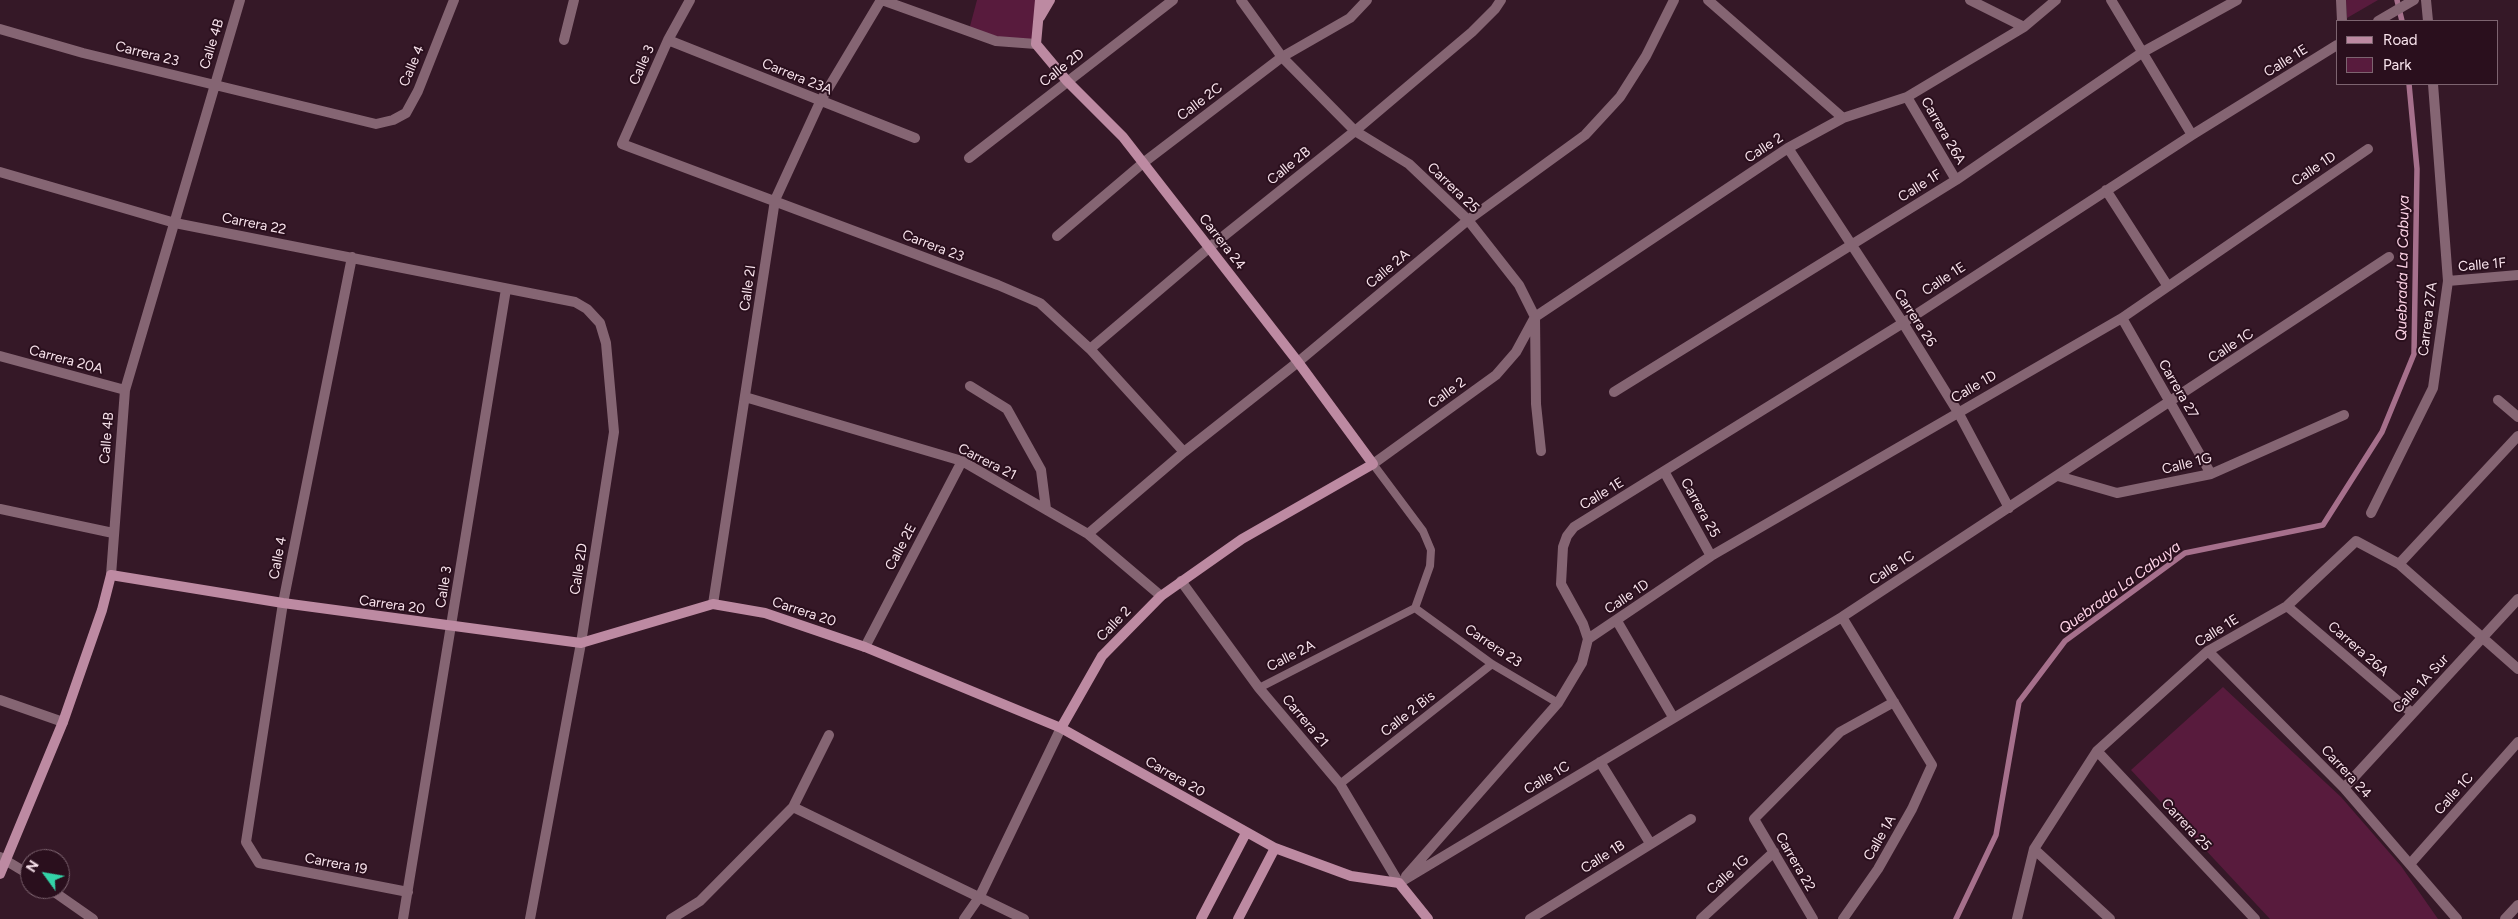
<!DOCTYPE html>
<html>
<head>
<meta charset="utf-8">
<style>
	body { margin:0 }
	#map { position:relative; width:2518px; height:919px; overflow:hidden; background:#351827; font-family:Figtree,sans-serif }
	canvas { display:block }
	.legend { position:absolute; left:2336px; top:20px; width:162px; height:65px; box-sizing:border-box; background:#2a0f1d; border:1px solid #7d6470; margin:0; padding:6px 9px; list-style:none; font-size:15px; color:#f9e4ed }
	.legend li { display:flex; align-items:center; gap:10px; height:25px }
	.legend b { width:25px; border:1px solid #7d6470 }
	.north { position:absolute; left:20px; top:849px; width:50px; height:50px; box-sizing:border-box; background:#2a0f1d; border:1px solid #7d6470; border-radius:50%; rotate:302deg; font-size:14px; font-weight:700; line-height:20px; text-align:center; color:#f9e4ed }
	.north::after { content:''; display:block; margin:auto; width:18px; height:22px; background:#33d4a8; clip-path:polygon(50% 0,100% 100%,50% 72%,0 100%) }
</style>
</head>
<body>
<div id="map">
<canvas width="2518" height="919"></canvas>
<ul class="legend">
<li><b style="height:6px;background:#bd8aa2"></b>Road</li>
<li><b style="height:14px;background:#581b3d"></b>Park</li>
</ul>
<div class="north">N</div>
</div>
<script>
const context = document.querySelector('canvas').getContext('2d');
context.lineJoin = 'round';
function fillPath(path, color) {
  context.fillStyle = color;
  context.fill(path, 'evenodd');
}
function shape(rows) {
  const path = new Path2D();
  for (const r of rows) {
    path.moveTo(r[0], r[1]);
    for (let i = 2; i < r.length; i += 2) path.lineTo(r[i], r[i + 1]);
  }
  return path;
}
function stroke(path, color, width, dash) {
  context.strokeStyle = color;
  context.lineWidth = width;
  context.lineCap = dash ? 'butt' : 'round';
  context.setLineDash(dash || []);
  context.stroke(path);
}
function write(font, color, halo, rows, align = 'center') {
  context.font = font + ' Figtree,sans-serif';
  context.lineWidth = 4;
  context.setLineDash([]);
  context.textBaseline = 'middle';
  context.strokeStyle = halo;
  context.fillStyle = color;
  for (const [text, x, y, turn = 0] of rows) {
    context.save();
    context.translate(x, y);
    context.rotate((+turn || 0) * Math.PI / 180);
    context.textAlign = isNaN(turn) ? turn : align;
    if (halo) context.strokeText(text, 0, 0);
    context.fillText(text, 0, 0);
    context.restore();
  }
}
const green = shape([
	[977,0,1048,0,1036,43,997,40,969,30],
	[2346,0,2378,0,2347,18],
	[2223,687,2341,797,2401,866,2438,919,2270,919,2131,770]
]);
const stream = shape([
	[2397,0,2402,21],
	[1956,919,1996,835,2019,702,2065,641,2185,553,2323,525,2382,432,2414,354,2417,169,2409,84]
]);
const lane = shape([
	[1373,464,1423,531,1431,550,1430,566,1415,608],
	[1415,608,1492,664,1558,703],
	[1259,688,1415,608],
	[1340,784,1492,664]
]);
const street = shape([
	[690,0,668,40,622,144,998,285,1040,303,1090,349,1184,452],
	[882,0,996,41,1036,44],
	[1241,0,1282,57,1355,131,1409,164,1468,220,1519,285,1535,317,1536,404,1541,451],
	[1708,0,1843,118],
	[1970,0,2024,27],
	[2111,0,2192,135],
	[2341,0,2342,21],
	[2426,0,2428,21],
	[2378,21,2414,0],
	[0,29,83,53,376,124,393,120,406,113,418,91,454,0],
	[564,40,574,0],
	[668,40,915,138],
	[1907,97,1956,180],
	[1788,148,1903,323,1958,412,2009,508],
	[969,158,1173,0],
	[0,172,175,223,575,302,587,309,600,323,606,343,614,432,581,643,530,919],
	[2106,190,2167,285],
	[1057,236,1143,163,1282,57,1350,18,1367,0],
	[352,257,283,603,246,842,259,863,408,892],
	[2448,281,2518,275],
	[2122,318,2211,474],
	[1090,349,1210,247,1355,131,1472,32,1495,9,1501,0],
	[0,356,125,390],
	[970,386,1007,409,1041,470,1046,509],
	[1614,392,1956,180,2143,52,2237,0],
	[745,397,962,461,1088,534,1161,596],
	[2498,400,2518,417],
	[1373,464,1496,375,1516,352,1535,317,1788,148,1843,118,1907,97,2024,27,2056,0],
	[1665,473,1711,556],
	[2058,476,2117,493,2211,474,2344,415],
	[0,509,113,533],
	[2371,513,2433,388,2448,281,2433,84],
	[1088,534,1184,452,1298,362,1468,220,1585,135,1620,97,1646,56,1674,0],
	[2399,564,2518,436],
	[111,575,125,390,240,0],
	[1181,581,1259,688,1340,784,1399,883],
	[713,604,775,200,820,102,881,0],
	[2287,606,2412,713],
	[1842,617,1932,765,1912,809,1878,869,1843,919],
	[1617,621,1673,717],
	[1588,639,1583,624,1561,584,1563,547,1567,536,1574,527,1903,323,2192,135,2337,45],
	[1588,639,1711,556,2122,318,2368,149],
	[865,647,962,461],
	[2208,651,2344,788,2457,919],
	[0,700,63,722],
	[2097,751,2255,919],
	[1600,762,1650,843],
	[2344,788,2518,599],
	[793,807,1024,919],
	[2034,849,2110,919],
	[0,857,30,875],
	[2410,864,2518,742],
	[1406,876,1558,703,1582,663,1588,639],
	[1399,883,1842,617,2389,257],
	[50,889,93,919],
	[403,919,506,289],
	[671,919,700,901,793,807,829,735],
	[964,919,980,896,1061,728],
	[1530,919,1691,819],
	[1701,919,1774,852],
	[1813,919,1754,819,1840,732,1894,702],
	[2017,919,2034,849,2097,751,2208,651,2287,606,2356,541,2399,564,2518,669],
	[2505,919,2518,905]
]);
const secondary = shape([
	[1040,0,1036,44,1067,81,1123,137,1298,362,1373,464,1242,539,1161,596,1102,656,1061,728],
	[1040,17,1050,0],
	[0,874,63,722,102,610,111,575,283,603,581,643,713,604,765,613,865,647,1061,728,1275,848,1351,876,1399,883,1428,919],
	[1201,919,1246,833],
	[1238,919,1275,848]
]);
const streetNames = [
	["Calle 4B",212,44,-73],
	["Carrera 23",147,54,14],
	["Calle 1E",2286,61,-32],
	["Calle 3",642,65,-66],
	["Calle 4",412,66,-67],
	["Calle 2D",1062,68,-38],
	["Carrera 23A",797,77,22],
	["Calle 2C",1200,102,-37],
	["Carrera 26A",1943,131,60],
	["Calle 2",1764,148,-33],
	["Calle 2B",1289,166,-39],
	["Calle 1D",2314,169,-34],
	["Calle 1F",1920,186,-32],
	["Carrera 25",1453,188,44],
	["Carrera 22",254,224,11],
	["Carrera 24",1222,242,52],
	["Carrera 23",933,246,21],
	["Calle 1F",2482,265,-5],
	["Calle 2A",1388,269,-40],
	["Calle 1E",1944,279,-33],
	["Calle 2I",748,288,-82],
	["Carrera 26",1915,318,57],
	["Carrera 27A",2428,319,-83],
	["Calle 1C",2231,346,-33],
	["Carrera 20A",66,360,15],
	["Calle 1D",1974,387,-30],
	["Carrera 27",2178,389,60],
	["Calle 2",1447,393,-36],
	["Calle 4B",107,438,-85],
	["Carrera 21",987,462,27],
	["Calle 1G",2187,464,-14],
	["Calle 1E",1602,494,-31],
	["Carrera 25",1700,508,61],
	["Calle 2E",901,547,-62],
	["Calle 4",278,558,-79],
	["Calle 1C",1892,568,-33],
	["Calle 2D",579,569,-81],
	["Calle 3",444,587,-81],
	["Calle 1D",1627,597,-34],
	["Carrera 20",392,605,8],
	["Carrera 20",804,612,18],
	["Calle 2",1114,624,-46],
	["Calle 1E",2217,631,-32],
	["Carrera 23",1493,646,34],
	["Carrera 26A",2358,649,41],
	["Calle 2A",1291,656,-27],
	["Calle 1A Sur",2421,684,-47],
	["Calle 2 Bis",1408,714,-38],
	["Carrera 21",1305,721,50],
	["Carrera 24",2346,772,47],
	["Carrera 20",1175,777,30],
	["Calle 1C",1547,778,-31],
	["Calle 1C",2454,794,-48],
	["Carrera 25",2186,825,47],
	["Calle 1A",1880,838,-60],
	["Calle 1B",1603,857,-32],
	["Carrera 22",1795,862,60],
	["Carrera 19",336,864,11],
	["Calle 1G",1728,875,-42]
];
const waterNames = [
	["Quebrada La Cabuya",2403,268,-89],
	["Quebrada La Cabuya",2120,588,-36]
];
fillPath(green, '#581b3d');
stroke(stream, '#a6708c', 5.5);
stroke(lane, '#856573', 8);
stroke(street, '#856573', 10);
stroke(secondary, '#bd8aa2', 10);
write('14px', '#f9e4ed', '#2a0f1d', streetNames);
write('italic 15px', '#fdd3e6', '#2a0f1d', waterNames);
</script>
</body>
</html>
